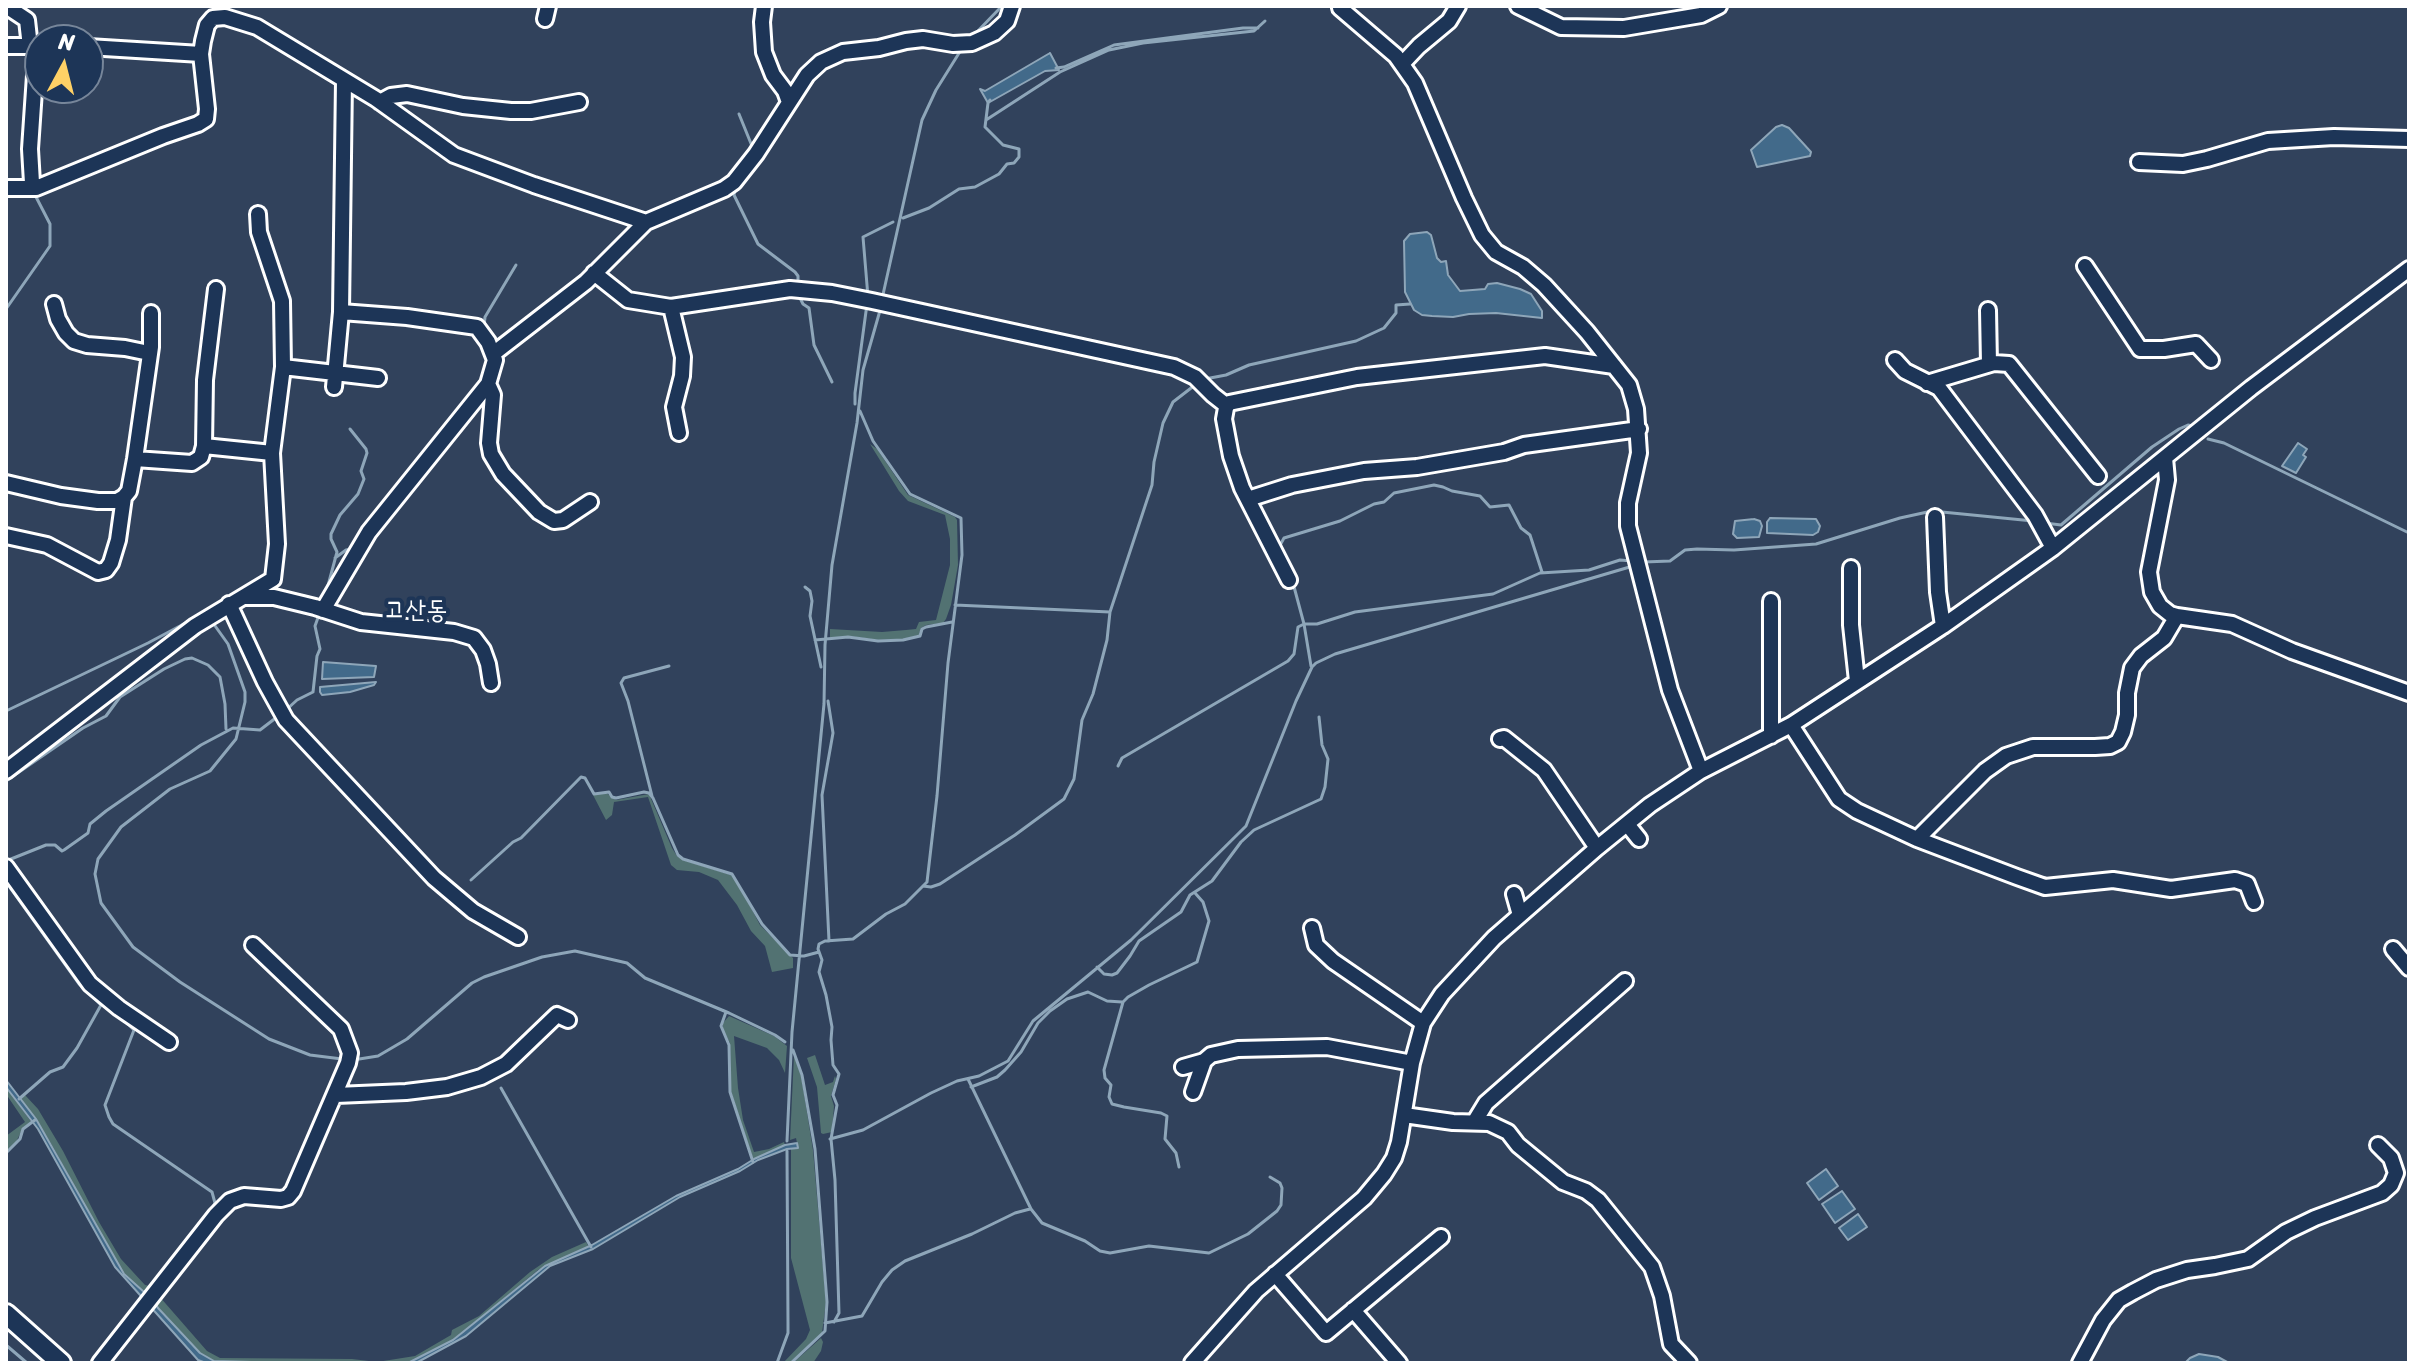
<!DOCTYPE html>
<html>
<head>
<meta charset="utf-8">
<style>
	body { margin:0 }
	#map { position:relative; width:2415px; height:1369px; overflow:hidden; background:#31425c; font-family:Sriracha,sans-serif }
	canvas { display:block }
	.frame { position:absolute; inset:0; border:8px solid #fff; pointer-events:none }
	.north { position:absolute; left:24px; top:24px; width:80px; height:80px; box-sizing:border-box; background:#1d3557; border:2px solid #77869a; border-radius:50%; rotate:7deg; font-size:22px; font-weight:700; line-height:32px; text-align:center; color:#fff }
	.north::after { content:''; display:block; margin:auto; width:28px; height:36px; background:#ffd166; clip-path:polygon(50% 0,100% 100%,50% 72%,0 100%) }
</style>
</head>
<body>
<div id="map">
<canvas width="2415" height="1369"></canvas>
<div class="frame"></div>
<div class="north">N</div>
</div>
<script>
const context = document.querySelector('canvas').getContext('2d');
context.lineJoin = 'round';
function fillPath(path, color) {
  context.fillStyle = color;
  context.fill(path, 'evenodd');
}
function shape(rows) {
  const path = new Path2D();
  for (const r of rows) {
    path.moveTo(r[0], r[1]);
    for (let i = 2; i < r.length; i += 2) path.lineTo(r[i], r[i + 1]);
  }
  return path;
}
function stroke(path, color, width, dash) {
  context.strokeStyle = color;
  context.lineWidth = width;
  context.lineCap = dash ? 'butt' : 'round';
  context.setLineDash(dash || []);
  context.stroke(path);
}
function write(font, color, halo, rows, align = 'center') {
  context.font = font + ' Sriracha,"Poor Story",sans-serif';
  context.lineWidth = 8;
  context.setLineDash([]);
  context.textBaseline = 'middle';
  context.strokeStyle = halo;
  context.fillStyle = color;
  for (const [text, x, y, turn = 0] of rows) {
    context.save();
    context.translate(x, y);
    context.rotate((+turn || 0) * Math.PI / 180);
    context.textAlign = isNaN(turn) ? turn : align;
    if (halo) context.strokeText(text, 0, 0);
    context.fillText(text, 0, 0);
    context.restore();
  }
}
const green = shape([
	[870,444,877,449,908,495,955,517,957,520,958,565,951,605,946,619,943,623,926,625,921,628,919,635,904,639,878,640,849,636,830,638,830,629,882,632,906,630,916,629,919,622,936,620,950,565,950,539,945,515,908,501,899,491],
	[605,792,616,800,649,794,672,848,677,856,683,860,731,875,736,879,760,925,793,958,793,968,772,972,765,946,751,931,737,905,718,880,699,872,677,870,671,865,648,797,614,802,612,815,606,820,593,795],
	[729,1016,774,1036,787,1046,785,1073,779,1060,767,1048,734,1036,738,1088,743,1120,754,1152,769,1149,784,1142,785,1145,753,1159,731,1092,730,1043,723,1030,723,1023],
	[794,1055,801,1075,813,1150,826,1302,822,1333,790,1363,783,1363,806,1339,810,1330,791,1258,791,1149,798,1148,796,1138,790,1140],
	[815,1055,825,1085,833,1082,835,1076,836,1079,831,1096,834,1106,832,1132,823,1134,821,1133,817,1087,807,1058],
	[6,1087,32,1123,23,1128,15,1144,6,1151,6,1136,25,1122,6,1094],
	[25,1095,38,1109,63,1151,99,1222,121,1259,145,1285,150,1286,146,1294,127,1278,116,1262,53,1147,36,1119,20,1099],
	[586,1242,589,1247,538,1270,453,1340,408,1363,214,1361,200,1353,158,1308,154,1301,159,1296,207,1351,220,1358,352,1359,377,1362,415,1356,451,1335,452,1330,479,1316,530,1272,552,1257],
	[821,1338,823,1342,821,1351,813,1363,793,1363]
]);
const water = shape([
	[1050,53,1059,70,1045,71,988,103,980,89,985,91,1050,53],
	[1782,125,1789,128,1811,152,1810,156,1757,167,1751,150,1776,127,1782,125],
	[1427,232,1431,235,1437,258,1441,262,1446,261,1448,275,1460,291,1485,289,1488,284,1497,283,1520,289,1531,294,1542,311,1542,318,1496,313,1469,314,1453,317,1432,316,1422,315,1414,310,1405,292,1404,241,1410,234,1427,232],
	[2298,443,2307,449,2303,455,2306,457,2296,473,2282,466,2298,443],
	[1770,518,1816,519,1820,526,1818,532,1813,535,1767,533,1767,522,1770,518],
	[1754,519,1760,521,1762,526,1759,537,1737,538,1733,534,1735,521,1754,519],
	[323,662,376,666,374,677,322,679,323,662],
	[376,682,374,685,350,692,322,695,320,692,320,687,376,682],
	[6,1080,36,1119,124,1274,154,1301,158,1308,200,1353,214,1361,289,1363,206,1363,198,1360,115,1267,38,1129,6,1087,6,1080],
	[797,1143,798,1148,787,1149,758,1160,740,1171,680,1197,593,1249,550,1266,466,1336,416,1363,408,1363,453,1340,545,1266,592,1245,676,1196,738,1169,754,1159,785,1145,797,1143],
	[1826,1169,1838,1186,1819,1200,1807,1183,1826,1169],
	[1842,1191,1855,1209,1835,1223,1822,1204,1842,1191],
	[1858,1214,1867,1227,1848,1240,1839,1228,1858,1214],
	[2199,1354,2218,1357,2229,1363,2185,1363,2190,1358,2199,1354]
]);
const stream = shape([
	[974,35,1002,6],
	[1056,68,1064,67,1114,45,1243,28,1258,28],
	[739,114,754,151],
	[986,120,1060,72,1109,50,1143,43,1254,31,1265,21],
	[735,190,734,195,758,244,795,272,798,276,798,285],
	[903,218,929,208,959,189,975,187,999,174,1007,164,1014,163,1019,157,1019,149,1003,145,985,127,988,103,990,100],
	[799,296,803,304,809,308,814,345,832,382],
	[868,297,863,237,893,222],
	[882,299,922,120,936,90,961,50],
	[6,309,50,246,50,224,34,193],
	[484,327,485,317,516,265],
	[1205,379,1226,375,1249,365,1356,341,1384,328,1396,313,1396,305,1410,304],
	[855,404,855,393,867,304],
	[2208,439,2224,443,2409,533],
	[2045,523,2061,525,2152,447,2179,429,2188,425,2193,426],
	[1279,547,1284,538,1340,521,1374,504,1384,502,1394,493,1434,485,1443,487,1452,491,1480,496,1490,507,1509,505,1521,528,1530,535,1542,572],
	[335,558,346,550,352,549],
	[1644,562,1670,561,1685,550,1697,549,1734,550,1816,544,1900,518,1932,511,2033,521],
	[1293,583,1304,624,1311,666],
	[805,587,810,591,812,601,810,616,821,667],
	[326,593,337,552,331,539,331,534,340,515,358,494,364,479,361,471,367,453,366,449,350,429],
	[955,605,1110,612,1152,485,1154,462,1163,423,1173,402,1195,385],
	[213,623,228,644,245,692,245,702,236,739,210,771,170,789,121,827,98,859,95,874,101,903,133,947,180,982,269,1039,310,1055,342,1059],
	[815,640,848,637,878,641,903,640,920,636,922,629,926,627,952,622],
	[828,701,833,733,822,795,829,941],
	[286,710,297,700,313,692,317,656,320,649,315,626,320,612],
	[6,711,148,643,193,619],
	[1118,766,1122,758,1288,661,1294,654,1298,627,1304,624,1317,624,1355,612,1493,594,1540,573,1589,570,1620,560,1632,561],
	[6,781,83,728,106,716,120,697,164,669,185,659,192,658,208,665,220,677,225,704,226,729],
	[652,796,628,701,621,683,624,678,669,666],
	[6,861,46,845,55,845,62,851,64,850,88,833,90,824,106,811,201,745,233,728,260,730,277,717],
	[471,880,513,842,521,838,581,777,585,778,594,794,609,792,612,797,616,798,644,792,649,793,653,798,678,855,683,859,732,874,762,924,790,955,804,956,819,952],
	[6,882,79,984,101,1005,102,1004,108,1008],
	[923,886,931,887,940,884,1015,835,1064,799,1074,779,1082,720,1093,694,1107,640,1110,612],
	[1097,967,1104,974,1112,975,1117,973,1130,956,1139,941,1181,912,1190,895,1212,881,1241,842,1254,830,1321,799,1325,787,1328,759,1322,745,1319,717],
	[726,1012,721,1026,729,1045,730,1092,753,1162],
	[123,1019,134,1030,105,1105,109,1117,113,1124,212,1192,215,1203,211,1211],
	[353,1060,378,1056,407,1039,472,983,484,977,542,957,575,951,627,963,645,978,729,1013,775,1035,785,1042],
	[968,1079,1031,1209,1042,1223,1085,1241,1100,1251,1110,1253,1149,1246,1209,1253,1248,1234,1277,1211,1281,1205,1282,1188,1280,1183,1270,1177],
	[971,1087,997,1077,1005,1070,1021,1052,1038,1023,1050,1011,1067,999,1088,992,1107,1001,1122,1002],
	[501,1088,591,1247],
	[19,1099,50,1072,63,1067,77,1048,101,1005],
	[830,1139,863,1130,931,1093,957,1081,979,1076,1008,1061,1033,1021,1131,940,1246,826,1296,701,1312,667,1316,663,1335,654,1633,566],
	[787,1141,792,1032,824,704,825,645,832,565,857,423,863,370,881,307],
	[6,1153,20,1139,23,1129,35,1120],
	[1179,1167,1176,1153,1165,1139,1167,1116,1161,1113,1124,1107,1112,1104,1109,1097,1111,1085,1105,1078,1104,1070,1123,1002,1128,997,1149,985,1197,962,1209,921,1203,902,1195,893],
	[834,1322,839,1313,835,1180,831,1139,837,1105,833,1095,839,1074,833,1065,831,1040,832,1027,826,995,819,972,822,960,818,949,819,944,825,941,853,939,886,914,905,904,927,882,937,796,948,663,962,555,961,518,910,494,873,441,860,411],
	[825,1323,862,1316,882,1282,892,1270,905,1261,972,1234,1015,1213,1030,1209],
	[6,1345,27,1363],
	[777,1363,788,1333,788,1324,787,1151],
	[791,1363,825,1331,827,1302,815,1149,802,1075,793,1050]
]);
const minor = shape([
	[6,6,27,20,30,47],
	[764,6,762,22,764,52,773,75,785,91,789,102],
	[1518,6,1561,27,1624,28,1701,15,1719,6],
	[1340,8,1396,56,1415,83,1464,198,1482,235,1496,252,1523,267,1544,285,1587,332,1629,385,1636,409,1639,453,1628,503,1628,526,1670,690,1701,771],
	[545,19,548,6],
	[6,46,38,46],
	[88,47,201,54],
	[1402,64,1419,46,1449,21,1458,6],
	[380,102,391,96,407,94,463,106,511,111,531,111,579,102],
	[2139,162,2183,164,2207,159,2268,141,2334,137,2409,139],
	[6,188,36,188,163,136,198,124,206,119,207,109,201,54,203,41,207,25,213,18,225,17,257,27,376,99,454,155,534,185,646,222],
	[36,188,32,183,30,149,37,46],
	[258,214,259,232,282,301,283,367],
	[2085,266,2140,349,2164,349,2196,344,2211,360],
	[594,273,628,300,671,307,790,289,832,293,872,301,1174,367,1195,377,1213,395,1227,406],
	[54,304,58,319,66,333,74,341,87,345,125,348,149,353],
	[671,307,683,357,682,376,674,407,679,433],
	[1988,310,1989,364],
	[493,354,586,282,646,222,724,189,734,182,756,154,807,75,821,62,843,52,879,48,906,41,923,39,953,44,972,43,994,33,1007,21,1012,6],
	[1895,360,1905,371,1939,388,2035,515,2053,548],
	[1927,383,1994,363,2009,364,2098,476],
	[488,384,493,395,489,443,491,454,503,474,539,512,554,521,563,520,590,502],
	[334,387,341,312,344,80],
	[204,446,205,380,216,289],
	[2165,458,2167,480,2149,572,2152,592,2160,606,2170,614,2177,616,2232,624,2292,651,2409,693],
	[135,459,192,463,201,457,204,446,272,453],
	[6,483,61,496,98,501,117,501,124,497,129,491,135,459,151,347,151,313],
	[1248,499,1292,485,1364,471,1417,467,1504,452,1524,445,1639,429],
	[1935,517,1938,592,1943,626],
	[6,536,47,545,98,572,106,570,111,563,118,540,124,497],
	[1851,568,1851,625,1857,681],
	[1289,580,1242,488,1231,456,1224,419,1226,408,1229,403,1357,377,1545,356,1614,366],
	[246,597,274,597,315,607,361,622,454,632,474,638,483,650,488,664,491,683],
	[1771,601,1771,736],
	[229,604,265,682,286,720,434,878,473,911,518,937],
	[323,610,369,532,488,384,495,360,488,342,477,327,407,317,341,312],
	[1791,725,1839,799,1857,811,1917,839,2017,877,2045,887,2113,880,2171,889,2235,880,2247,884,2254,902],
	[1500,739,1504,738,1544,770,1597,848],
	[6,771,195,626,273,579,277,544,272,453,283,367,378,378],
	[1627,824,1639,839],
	[1917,839,1985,771,2006,756,2033,747,2095,747,2110,746,2118,742,2123,732,2127,715,2127,693,2132,668,2141,656,2164,638,2177,616],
	[6,867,90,984,119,1008,169,1042],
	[1514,894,1520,915],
	[1312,928,1316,945,1333,961,1423,1023],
	[2393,949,2409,968],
	[1183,1067,1204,1061],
	[1193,1092,1204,1061,1211,1055,1238,1049,1327,1047,1412,1063],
	[336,1095,406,1092,447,1087,481,1077,506,1064,557,1015,568,1020],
	[1404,1115,1453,1122,1489,1123,1508,1132,1518,1145,1563,1182,1586,1191,1598,1200,1652,1267,1662,1296,1671,1344,1689,1363],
	[1475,1121,1486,1103,1625,981],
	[1275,1274,1326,1333,1441,1237],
	[1353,1310,1399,1363],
	[100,1363,216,1215,230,1201,244,1196,281,1199,288,1197,293,1191,348,1063,350,1053,341,1029,253,945],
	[1192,1363,1256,1291,1364,1198,1384,1174,1394,1158,1399,1142,1412,1063,1423,1023,1442,994,1494,938,1597,848,1650,805,1701,771,1791,725,1943,626,2053,548,2251,388,2409,269],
	[2080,1363,2103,1320,2119,1300,2133,1292,2156,1280,2187,1270,2215,1266,2248,1259,2286,1232,2315,1218,2382,1193,2391,1185,2396,1173,2391,1158,2378,1145]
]);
const major = shape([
	[6,1314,61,1363]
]);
const quarterNames = [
	["고산동",416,611]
];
fillPath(green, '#527272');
fillPath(water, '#426a8a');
stroke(water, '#8ea6b9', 2);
stroke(stream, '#8ea6b9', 3);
stroke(minor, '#fff', 20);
stroke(major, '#fff', 24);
stroke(minor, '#1d3557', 14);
stroke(major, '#1d3557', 18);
write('26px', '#fff', '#1d3557', quarterNames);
</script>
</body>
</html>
